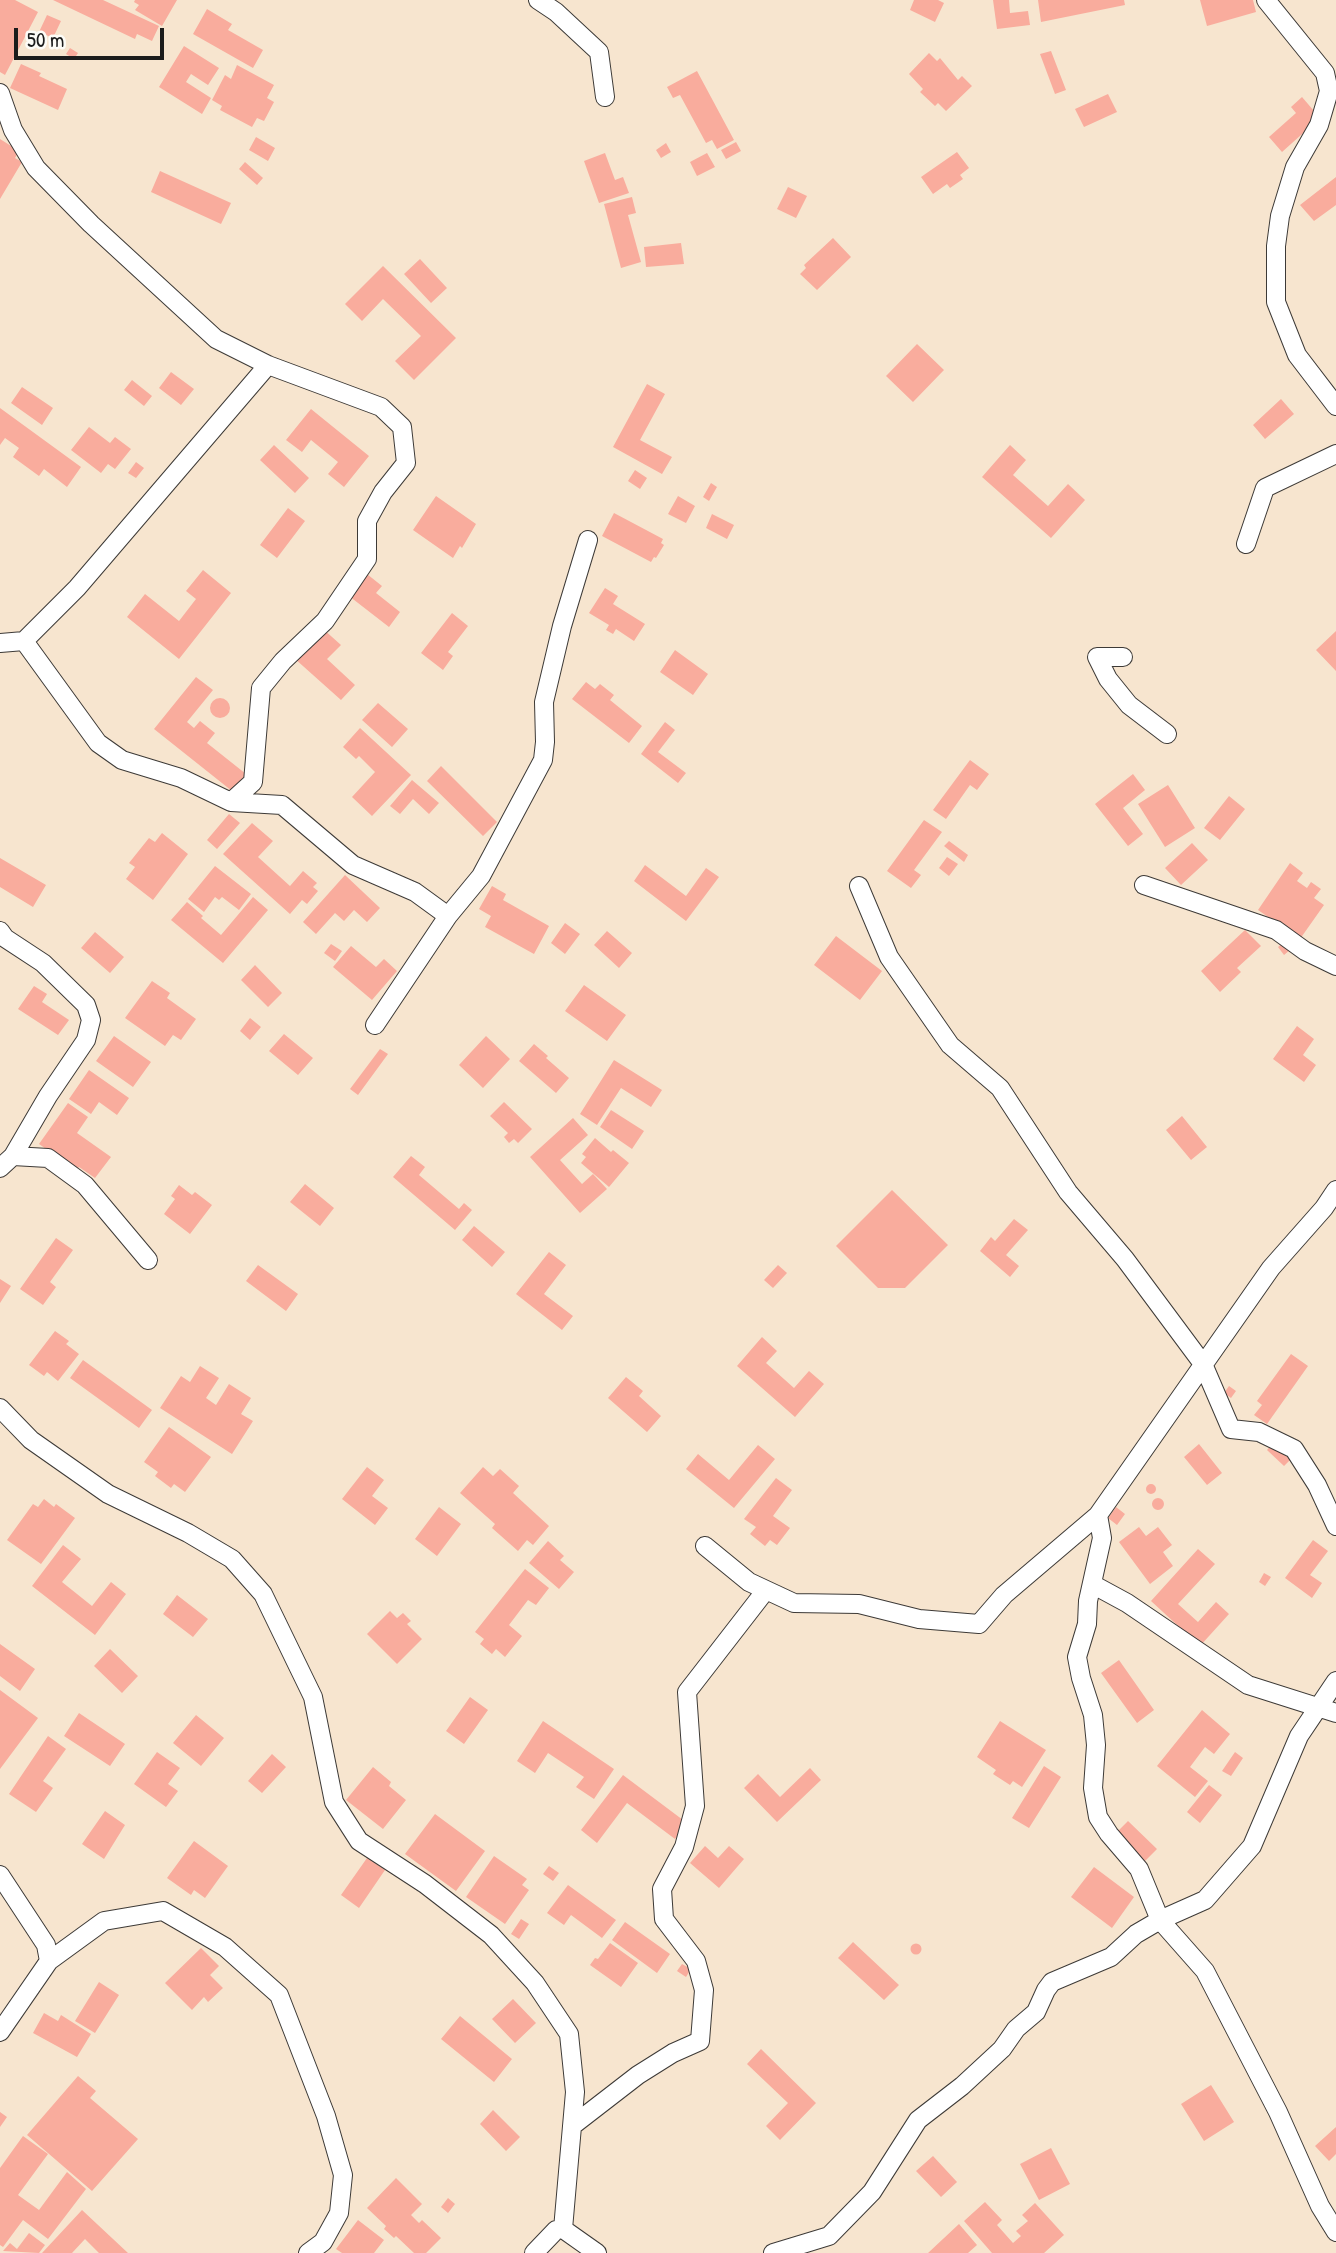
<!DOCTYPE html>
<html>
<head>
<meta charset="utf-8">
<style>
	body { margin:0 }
	#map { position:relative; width:1336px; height:2253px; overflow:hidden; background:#f7e5cf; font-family:"Patrick Hand",sans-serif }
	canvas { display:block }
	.scale { position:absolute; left:14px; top:28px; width:150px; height:32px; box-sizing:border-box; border:4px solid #1c1c1c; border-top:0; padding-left:9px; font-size:21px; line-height:24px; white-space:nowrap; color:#1c1c1c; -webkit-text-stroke:5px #fdfcf7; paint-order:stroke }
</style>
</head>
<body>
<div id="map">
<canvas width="1336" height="2253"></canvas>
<div class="scale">50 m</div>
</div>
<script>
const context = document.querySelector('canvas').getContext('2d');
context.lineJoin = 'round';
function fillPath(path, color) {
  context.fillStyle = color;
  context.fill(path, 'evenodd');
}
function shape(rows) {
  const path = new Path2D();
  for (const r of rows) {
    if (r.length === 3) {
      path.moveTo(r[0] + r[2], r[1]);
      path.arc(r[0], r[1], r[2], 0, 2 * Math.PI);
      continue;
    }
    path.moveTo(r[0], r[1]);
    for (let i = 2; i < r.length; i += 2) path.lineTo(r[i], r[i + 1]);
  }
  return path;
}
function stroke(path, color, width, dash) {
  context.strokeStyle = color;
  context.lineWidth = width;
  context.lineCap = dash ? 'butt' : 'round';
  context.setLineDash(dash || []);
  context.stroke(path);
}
const building = shape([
	[0,0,15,0,38,12,5,75,0,72],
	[53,0,103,0,159,26,152,41,137,34,135,39],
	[135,0,177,0,162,26,135,10,139,5,134,2],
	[914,0,938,0,944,3,935,22,910,10],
	[993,0,1009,0,1010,13,1028,11,1030,25,997,29],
	[1038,0,1124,0,1125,5,1041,22],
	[1200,0,1253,0,1256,12,1207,26],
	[207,9,232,24,228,30,263,50,253,68,193,34],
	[47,15,61,21,53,38,39,32],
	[184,46,219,68,208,85,191,74,186,82,211,98,202,114,159,87],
	[70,48,78,53,74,59,66,54],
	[1051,51,1066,90,1055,94,1040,54],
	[929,53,937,61,940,58,958,80,962,76,972,86,946,111,938,103,935,106,920,92,923,89,909,74],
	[21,64,41,73,39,76,67,89,58,110,10,88],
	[237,65,274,85,267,98,274,102,264,121,257,118,252,127,220,110,222,106,212,100,225,75,231,79],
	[697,71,734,140,717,149,712,140,706,143,680,95,673,98,667,87],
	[1108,94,1117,112,1084,127,1075,109],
	[1302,97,1320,118,1282,152,1269,137,1296,113,1291,107],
	[256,137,275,148,268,161,249,150],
	[0,139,19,151,15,158,22,162,0,199],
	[736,142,741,151,726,159,721,150],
	[666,143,671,152,661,158,656,150],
	[957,152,969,168,960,175,963,179,950,188,947,184,933,194,921,177],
	[605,153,615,180,623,177,629,193,599,203,584,161],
	[707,153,715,167,697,176,690,162],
	[245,162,263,178,257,185,239,169],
	[160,171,231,203,221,224,151,192],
	[1336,177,1336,205,1314,221,1300,205],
	[788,187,807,196,796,218,777,209],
	[632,197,636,213,628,215,641,262,621,268,604,204],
	[833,238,851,257,817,290,800,274,806,268,804,265],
	[681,243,684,264,646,267,644,247],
	[420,259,447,288,431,303,404,274],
	[383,266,456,338,414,380,395,361,421,336,383,299,362,321,345,304],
	[917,344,944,370,913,402,886,376],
	[171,372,194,389,181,405,159,388],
	[132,380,152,396,144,406,124,390],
	[647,384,665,394,640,440,672,457,662,474,613,447],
	[22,387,53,408,42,425,11,403],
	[1281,399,1294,414,1265,439,1253,425],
	[0,408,81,467,67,487,44,469,39,476,13,457,19,448,5,438,0,445],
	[311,409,369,456,344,487,328,474,338,462,311,440,302,452,286,440],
	[89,427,110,443,115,437,131,449,115,469,108,464,101,473,71,450],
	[274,445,309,478,295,493,260,460],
	[1010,445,1026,460,1013,475,1048,506,1068,484,1085,500,1051,538,982,477],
	[136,462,144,468,136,478,128,473],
	[635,470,647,478,640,489,628,481],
	[711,483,717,487,709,501,703,497],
	[436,496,476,524,462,548,460,546,453,558,413,530],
	[678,496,695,506,686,523,668,514],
	[288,508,305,521,277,558,260,545],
	[614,513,663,539,661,543,664,545,656,558,654,557,651,562,602,536],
	[712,514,734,525,727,539,706,528],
	[203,570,231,593,179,659,127,617,145,594,179,621,196,599,186,591],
	[367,574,382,586,376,593,400,612,389,627,349,596],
	[605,588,618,596,613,604,645,624,634,641,616,629,613,634,606,630,609,625,589,613],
	[452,613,468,626,448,652,453,656,443,670,421,653],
	[322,628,341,645,327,659,355,685,341,700,294,658],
	[1336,631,1336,671,1316,650],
	[675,650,708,674,693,695,660,672],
	[196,677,213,690,187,722,194,728,200,721,215,733,207,743,246,774,232,791,154,729],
	[586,682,595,689,600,684,614,695,610,700,642,726,629,743,572,699],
	[220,708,10],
	[378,703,408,729,392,747,362,720],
	[665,722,675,730,658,752,686,773,678,783,641,754],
	[360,728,411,775,372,816,352,797,375,772,359,756,356,759,343,747],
	[970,760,989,774,977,790,970,785,946,819,933,810],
	[441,766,497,822,483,836,427,781],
	[1133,774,1145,790,1123,808,1143,834,1128,846,1095,804],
	[412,780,439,803,429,814,413,799,400,814,390,806],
	[1168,785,1195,828,1165,847,1138,804],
	[1229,796,1245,809,1220,840,1204,828],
	[229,814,240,823,217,849,207,840],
	[924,820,942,832,914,870,921,875,911,888,887,871],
	[252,823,273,841,258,857,290,886,303,871,317,883,313,887,318,891,307,904,302,900,290,914,223,854],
	[162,833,188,854,153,900,126,879,135,867,129,863,149,838,155,842],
	[949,841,968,855,964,862,944,846],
	[1192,843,1208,860,1181,885,1165,868],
	[947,857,958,864,949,876,939,868],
	[0,858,46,885,33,907,0,887],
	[1290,863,1303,873,1297,881,1307,888,1311,882,1321,889,1314,898,1324,905,1300,939,1258,910],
	[645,865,686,896,706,868,719,877,686,921,634,881],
	[215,866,251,894,239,910,222,897,219,900,215,897,204,912,188,899],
	[345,875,380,908,367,922,354,910,344,921,335,913,316,934,303,922],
	[492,886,506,894,503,900,549,926,534,954,485,927,491,916,479,909],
	[253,897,268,910,223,963,171,920,187,902,203,916,201,918,221,935],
	[565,923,580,934,565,954,551,943],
	[1245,930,1261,946,1237,968,1241,972,1220,992,1201,971],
	[607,931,632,953,619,968,594,945],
	[95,932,124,957,110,973,81,948],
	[836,936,882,971,860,1000,814,965],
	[1284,942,1290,950,1284,955,1278,947],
	[331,944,342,951,335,961,324,953],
	[351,946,376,967,384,959,397,971,372,1000,333,967],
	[255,965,282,993,268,1007,241,980],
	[152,981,170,993,167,998,196,1019,181,1040,173,1035,165,1046,125,1018],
	[584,985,626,1015,607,1041,565,1011],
	[34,986,47,994,42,1002,69,1020,58,1035,18,1009],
	[250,1018,261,1027,250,1040,240,1031],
	[1297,1026,1314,1039,1303,1055,1316,1065,1304,1082,1273,1059],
	[284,1034,313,1058,298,1075,269,1051],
	[114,1036,151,1062,133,1087,96,1061],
	[486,1036,510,1059,483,1088,459,1065],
	[534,1044,548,1056,546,1058,569,1078,556,1093,519,1061],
	[380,1049,388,1054,358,1095,350,1089],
	[614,1060,662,1090,651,1107,621,1088,597,1125,580,1114],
	[89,1070,129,1098,117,1115,99,1102,91,1114,69,1099],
	[504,1102,532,1129,518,1143,514,1139,509,1143,504,1137,508,1133,490,1116],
	[68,1103,88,1117,77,1133,111,1157,95,1178,79,1167,76,1170,39,1144],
	[611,1110,644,1131,632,1149,600,1127],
	[1182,1116,1207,1147,1191,1160,1166,1130],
	[573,1118,588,1135,560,1160,582,1184,593,1174,607,1189,580,1213,530,1157],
	[595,1138,611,1152,613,1150,629,1163,609,1187,581,1163,586,1157,582,1154],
	[411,1156,425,1167,419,1175,459,1209,464,1203,472,1210,455,1230,393,1177],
	[305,1184,334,1208,320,1226,290,1202],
	[179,1185,192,1195,195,1192,212,1205,190,1234,164,1214,175,1199,171,1196],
	[892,1190,948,1245,905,1288,878,1288,836,1246],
	[1014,1219,1028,1230,1006,1255,1019,1266,1010,1277,980,1251,991,1237,995,1241],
	[474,1226,505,1252,492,1267,462,1240],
	[56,1238,73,1250,50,1282,56,1287,43,1305,20,1289],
	[549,1252,566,1265,544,1294,573,1316,562,1330,516,1294],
	[258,1265,298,1294,286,1311,246,1281],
	[778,1265,787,1273,773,1288,764,1280],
	[0,1279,11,1286,0,1303],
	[55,1331,69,1341,66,1344,79,1354,58,1381,47,1372,44,1376,29,1365],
	[762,1337,777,1351,766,1363,794,1388,809,1371,824,1384,795,1417,737,1366],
	[1291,1354,1308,1366,1267,1424,1254,1415,1262,1405,1257,1401],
	[83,1360,152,1410,139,1428,70,1378],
	[200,1366,219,1378,206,1398,216,1405,229,1384,251,1398,241,1414,253,1421,232,1454,160,1408,181,1376,190,1382],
	[626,1377,643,1391,639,1396,661,1416,647,1432,608,1398],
	[1229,1386,1236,1391,1231,1398,1224,1393],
	[169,1427,211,1457,185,1492,174,1484,171,1488,155,1476,158,1472,144,1462],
	[1273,1443,1291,1459,1284,1466,1267,1450],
	[1199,1444,1222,1473,1207,1485,1184,1457],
	[758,1445,775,1459,734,1508,686,1469,698,1454,729,1480],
	[367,1467,384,1480,372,1496,388,1508,375,1525,342,1499],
	[483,1467,493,1476,500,1469,519,1486,513,1493,549,1526,533,1545,527,1540,518,1551,492,1528,495,1524,460,1493],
	[776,1478,792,1490,773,1516,790,1528,777,1545,770,1540,765,1546,750,1534,756,1527,744,1519],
	[1151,1489,5],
	[1158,1504,6],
	[44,1499,54,1507,56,1504,75,1518,41,1564,7,1540,33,1504,38,1507],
	[439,1507,461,1524,437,1556,415,1539],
	[1116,1507,1125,1514,1117,1525,1108,1518],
	[1139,1527,1146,1536,1158,1527,1172,1545,1163,1552,1173,1566,1150,1584,1119,1542],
	[1313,1540,1328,1551,1310,1575,1322,1583,1312,1598,1285,1578],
	[548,1541,564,1556,560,1560,574,1572,559,1589,529,1563],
	[63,1545,81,1559,62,1582,92,1606,111,1582,126,1594,95,1635,32,1586],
	[1198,1549,1215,1564,1178,1604,1198,1622,1216,1602,1229,1614,1200,1646,1151,1601],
	[525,1569,549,1588,536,1605,528,1600,509,1625,522,1636,505,1657,496,1649,492,1654,480,1644,484,1639,475,1632],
	[1264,1573,1271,1577,1265,1586,1259,1582],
	[177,1595,208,1619,193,1637,163,1614],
	[390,1611,397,1618,403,1613,411,1621,407,1624,422,1639,397,1664,367,1634],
	[0,1644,35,1669,20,1691,0,1676],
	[110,1649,138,1676,122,1693,94,1666],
	[1119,1660,1154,1710,1137,1723,1101,1673],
	[0,1690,38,1718,0,1769],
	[470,1697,488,1710,464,1744,446,1731],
	[1202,1710,1230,1734,1214,1754,1205,1747,1190,1767,1208,1781,1195,1797,1157,1766],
	[79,1713,125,1744,110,1766,64,1736],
	[196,1715,224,1738,201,1766,173,1743],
	[543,1721,614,1769,594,1799,576,1787,584,1777,548,1753,535,1773,517,1761],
	[1000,1721,1046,1750,1022,1787,1013,1781,1010,1785,993,1774,996,1770,977,1757],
	[48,1736,66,1749,43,1781,53,1788,36,1812,9,1794],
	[157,1752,180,1768,168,1784,178,1791,166,1807,134,1784],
	[1235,1752,1243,1758,1231,1776,1222,1771],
	[272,1754,286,1767,262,1793,248,1781],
	[1044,1766,1061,1777,1029,1828,1012,1818],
	[373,1767,391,1782,389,1786,406,1800,383,1829,346,1800],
	[810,1768,821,1780,777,1822,744,1788,758,1774,780,1797],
	[623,1775,687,1823,675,1839,627,1803,597,1843,581,1830],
	[1209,1785,1222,1795,1200,1823,1187,1812],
	[105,1811,125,1825,104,1859,82,1844],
	[435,1814,485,1851,456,1891,405,1854],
	[1128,1821,1157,1849,1143,1863,1114,1835],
	[194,1841,228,1866,205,1898,194,1890,191,1895,167,1878],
	[705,1846,718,1858,729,1846,744,1859,719,1888,690,1863],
	[494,1856,527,1879,522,1885,529,1890,505,1924,466,1897],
	[367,1858,385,1870,359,1908,341,1895],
	[549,1866,559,1873,553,1881,543,1874],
	[1094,1867,1134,1897,1112,1928,1071,1897],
	[568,1885,616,1920,602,1938,571,1915,564,1925,547,1913],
	[521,1919,529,1924,519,1939,511,1934],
	[625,1922,670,1954,657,1973,612,1940],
	[853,1942,899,1985,884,2000,838,1958],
	[610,1943,638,1963,621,1987,590,1965,595,1958,598,1959],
	[916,1949,5.5],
	[201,1948,219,1966,210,1975,223,1988,208,2002,204,1997,192,2010,165,1983],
	[682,1964,691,1969,686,1977,677,1971],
	[99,1982,119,1995,95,2033,75,2021],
	[513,1999,536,2023,515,2043,492,2019],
	[44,2013,58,2021,61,2015,91,2034,77,2057,33,2033],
	[460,2016,512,2059,494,2082,441,2039],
	[761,2049,816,2103,780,2140,766,2126,788,2103,747,2064],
	[78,2076,96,2091,90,2098,138,2139,92,2191,27,2135],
	[1211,2085,1234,2122,1204,2141,1181,2104],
	[493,2110,520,2137,506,2151,480,2124],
	[0,2112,7,2117,0,2127],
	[1336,2127,1336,2154,1329,2161,1315,2146],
	[23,2136,48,2154,18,2195,39,2210,67,2172,86,2189,48,2239,23,2220,3,2247,0,2245,0,2168],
	[1051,2148,1070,2184,1039,2200,1020,2164],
	[933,2156,957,2182,941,2197,916,2171],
	[396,2178,422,2204,411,2215,419,2223,422,2220,441,2238,426,2253,414,2253,396,2236,394,2238,384,2229,386,2226,367,2208],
	[448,2198,455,2204,448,2213,441,2207],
	[985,2202,1002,2220,997,2225,1013,2243,1021,2236,1016,2231,1028,2221,1022,2215,1035,2203,1064,2235,1044,2253,992,2253,964,2221],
	[82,2210,128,2253,99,2253,85,2239,72,2253,42,2253],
	[358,2220,384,2240,374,2253,342,2253,336,2249],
	[959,2224,977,2245,968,2253,928,2253],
	[29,2233,45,2245,39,2253,3,2251,10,2243,17,2249]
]);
const street = shape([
	[538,0,556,12,599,52,605,97],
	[1266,0,1325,73,1329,91,1319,125,1295,167,1280,216,1276,246,1276,302,1297,355,1336,406],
	[0,93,13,130,36,168,91,224,216,339,268,365,381,407,402,427,406,463,383,492,367,521,367,559,325,621,283,661,261,688,253,782,231,802],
	[1246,544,1265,488,1336,454],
	[24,641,77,588,268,365],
	[0,643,24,641,98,743,122,760,181,778,231,802,282,805,353,865,415,892,448,916],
	[1123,657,1097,657,1108,679,1129,705,1167,734],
	[1144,885,1276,930,1305,951,1336,966],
	[859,886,889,957,950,1045,1000,1088,1068,1192,1125,1259,1203,1364,1231,1429,1259,1432,1294,1449,1317,1485,1336,1526],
	[0,931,5,938,43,963,86,1005,91,1020,86,1040,48,1096,13,1156],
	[375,1025,448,916,481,876,543,760,545,742,544,702,562,626,588,540],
	[0,1168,13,1156,48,1158,85,1185,148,1260],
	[0,1408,31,1440,108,1494,188,1533,232,1559,263,1594,313,1697,334,1802,359,1841,425,1884,491,1935,535,1983,569,2034,575,2092,563,2229],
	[705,1546,749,1582,794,1603,859,1604,919,1619,979,1624,1004,1595,1098,1515,1271,1268,1324,1208,1336,1190],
	[1092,1584,1127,1603,1248,1685,1336,1713],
	[1336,1681,1299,1736,1252,1846,1205,1900,1160,1920,1205,1971,1278,2112,1320,2206,1336,2232],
	[0,1875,46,1945,49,1961,0,2032],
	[49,1961,104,1921,163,1911,225,1947,279,1995,326,2116,343,2175,339,2213,323,2242,308,2253],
	[572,2126,638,2075,673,2053,700,2041,704,1990,696,1961,664,1919,662,1889,684,1847,695,1806,687,1692,766,1590],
	[534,2253,556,2230,563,2229,597,2253],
	[773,2253,829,2236,872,2192,918,2120,962,2086,1002,2049,1016,2029,1036,2012,1046,1990,1052,1982,1111,1957,1136,1934,1160,1920,1139,1869,1109,1834,1098,1817,1093,1788,1096,1745,1093,1715,1081,1678,1077,1657,1087,1624,1088,1601,1102,1538,1098,1515]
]);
fillPath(building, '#f9ac9d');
stroke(street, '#3d3a37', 20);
stroke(street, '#fff', 18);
</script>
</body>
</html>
